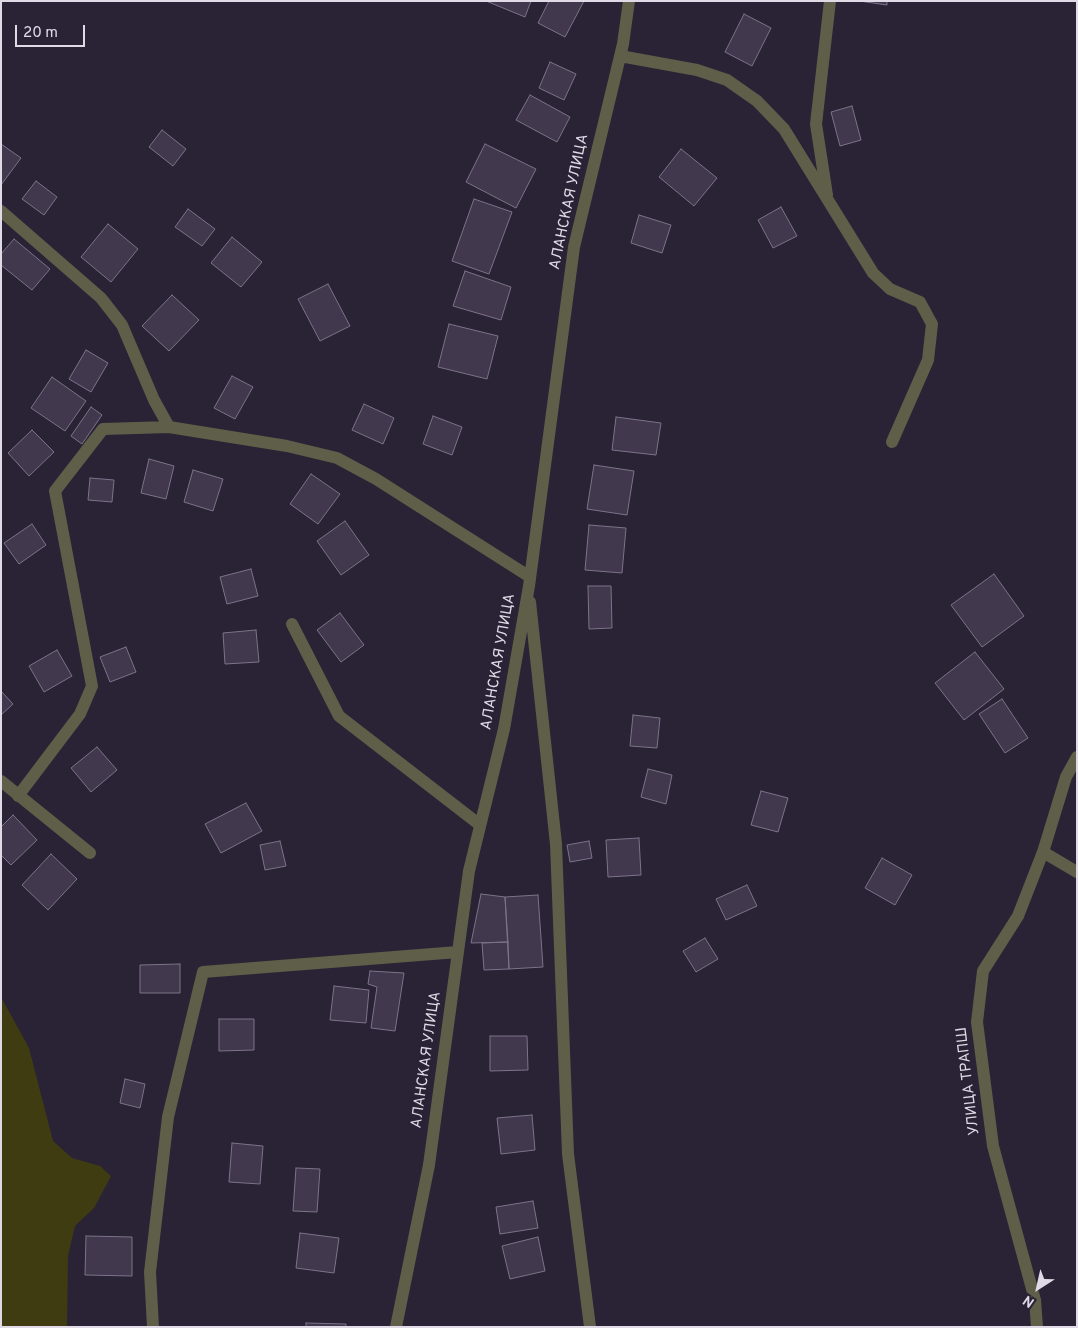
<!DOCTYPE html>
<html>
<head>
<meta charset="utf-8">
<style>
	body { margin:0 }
	#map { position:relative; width:1078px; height:1328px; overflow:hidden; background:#2a2235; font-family:Overpass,sans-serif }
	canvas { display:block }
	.frame { position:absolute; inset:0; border:2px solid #e0dae7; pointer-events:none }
	.north { position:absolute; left:1013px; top:1263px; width:50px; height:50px; -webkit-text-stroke:4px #2a2235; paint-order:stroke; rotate:215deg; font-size:14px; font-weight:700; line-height:20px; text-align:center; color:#e0dae7 }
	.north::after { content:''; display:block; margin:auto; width:18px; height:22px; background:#e0dae7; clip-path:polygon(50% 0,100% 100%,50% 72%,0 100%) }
	.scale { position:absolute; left:15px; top:25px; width:70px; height:22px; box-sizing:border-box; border:2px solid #e0dae7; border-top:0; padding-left:6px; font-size:15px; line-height:18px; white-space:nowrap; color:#e0dae7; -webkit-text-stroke:4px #2a2235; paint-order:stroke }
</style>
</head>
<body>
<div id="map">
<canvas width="1078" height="1328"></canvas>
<div class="frame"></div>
<div class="north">N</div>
<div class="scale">20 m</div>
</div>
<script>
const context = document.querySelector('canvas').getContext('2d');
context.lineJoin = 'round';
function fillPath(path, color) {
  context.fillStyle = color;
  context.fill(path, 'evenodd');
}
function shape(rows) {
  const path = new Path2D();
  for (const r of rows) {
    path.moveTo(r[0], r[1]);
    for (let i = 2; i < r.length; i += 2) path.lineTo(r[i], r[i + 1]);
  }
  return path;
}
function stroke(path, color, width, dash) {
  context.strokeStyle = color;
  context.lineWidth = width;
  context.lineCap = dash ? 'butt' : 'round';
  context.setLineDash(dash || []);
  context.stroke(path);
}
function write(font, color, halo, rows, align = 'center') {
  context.font = font + ' Overpass,sans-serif';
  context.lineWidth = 5;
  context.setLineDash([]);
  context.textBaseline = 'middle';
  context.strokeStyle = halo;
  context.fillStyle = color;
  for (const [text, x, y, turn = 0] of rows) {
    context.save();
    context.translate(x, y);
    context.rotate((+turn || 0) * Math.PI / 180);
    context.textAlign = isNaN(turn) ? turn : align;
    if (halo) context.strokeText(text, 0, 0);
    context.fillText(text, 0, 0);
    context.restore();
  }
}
const green = shape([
	[1,997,29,1048,53,1141,72,1158,100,1166,111,1176,94,1208,75,1226,68,1256,67,1327,1,1327]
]);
const building = shape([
	[486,1,531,1,525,17,486,1],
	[549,1,584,1,565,37,538,23,549,1],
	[859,1,887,1,887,5,859,1],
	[744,14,771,28,752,66,725,52,744,14],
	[550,62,576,74,564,100,539,88,550,62],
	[530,95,570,117,557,142,516,120,530,95],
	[852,106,861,140,840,146,831,112,852,106],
	[162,130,186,149,173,166,149,147,162,130],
	[1,144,21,158,1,185,1,144],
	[485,144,536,169,516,208,466,182,485,144],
	[681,149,717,178,694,206,659,177,681,149],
	[36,181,57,197,44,215,22,199,36,181],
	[474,199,512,212,489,274,452,261,474,199],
	[781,207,797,236,773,248,758,220,781,207],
	[188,209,215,229,202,246,175,227,188,209],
	[639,215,671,225,662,253,631,243,639,215],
	[108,224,138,249,111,282,81,257,108,224],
	[232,237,262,262,241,287,211,263,232,237],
	[14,239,50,269,32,290,1,265,1,254,14,239],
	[465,271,511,287,501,320,453,306,465,271],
	[328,284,350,326,320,341,298,299,328,284],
	[172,295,199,320,169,351,142,326,172,295],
	[449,324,498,336,487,379,438,367,449,324],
	[86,350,108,363,91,392,69,379,86,350],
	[232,376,253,387,235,419,214,408,232,376],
	[52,377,86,401,65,431,31,408,52,377],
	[364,404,394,418,383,444,352,430,364,404],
	[91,407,102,415,82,444,71,436,91,407],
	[433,416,462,427,452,455,423,444,433,416],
	[616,417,661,423,656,455,612,450,616,417],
	[32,430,54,452,29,476,8,453,32,430],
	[149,459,174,466,166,499,141,493,149,459],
	[594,465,634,471,627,515,587,509,594,465],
	[193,470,223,479,213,511,184,502,193,470],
	[311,474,340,494,318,524,290,504,311,474],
	[90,478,114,480,112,502,88,500,90,478],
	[345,521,369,555,341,575,317,541,345,521],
	[32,524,46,545,19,564,4,543,32,524],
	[589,525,626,528,622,573,585,570,589,525],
	[251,569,258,596,227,604,220,577,251,569],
	[994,574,1024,616,982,647,951,605,994,574],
	[588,586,611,586,612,628,589,629,588,586],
	[340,613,364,645,341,662,317,630,340,613],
	[256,630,259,662,225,664,223,633,256,630],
	[126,647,136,672,110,682,100,657,126,647],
	[57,650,72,676,44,692,29,666,57,650],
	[975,652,1004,689,964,720,935,683,975,652],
	[1,691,13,704,1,715,1,691],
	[1002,699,1028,738,1005,753,979,714,1002,699],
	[633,715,660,718,657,748,630,746,633,715],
	[97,747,117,770,91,792,71,768,97,747],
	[648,769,672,775,666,804,641,797,648,769],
	[761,791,788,798,778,832,751,825,761,791],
	[246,803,262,831,221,853,205,824,246,803],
	[13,815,37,840,11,865,1,855,1,827,13,815],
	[639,838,641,875,608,877,606,840,639,838],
	[280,841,286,866,265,870,260,845,280,841],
	[589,841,592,858,570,862,567,845,589,841],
	[51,854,77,879,48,910,22,885,51,854],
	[882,858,912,875,895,905,865,888,882,858],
	[747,885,757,906,726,920,716,899,747,885],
	[481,894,505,897,508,942,471,943,481,894],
	[538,895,543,967,509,969,505,897,538,895],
	[705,938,718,959,696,972,683,951,705,938],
	[508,942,509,969,484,970,482,943,508,942],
	[180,964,180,993,140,993,140,965,180,964],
	[370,971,404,973,395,1031,371,1028,377,987,368,984,370,971],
	[334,986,369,990,366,1023,330,1020,334,986],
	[219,1019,254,1019,254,1050,219,1051,219,1019],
	[490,1036,527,1036,528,1070,490,1071,490,1036],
	[125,1079,145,1084,140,1108,120,1103,125,1079],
	[532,1115,535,1150,501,1154,497,1118,532,1115],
	[232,1143,263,1146,260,1184,229,1182,232,1143],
	[296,1168,320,1169,317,1212,293,1211,296,1168],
	[533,1201,538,1228,500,1234,496,1207,533,1201],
	[300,1233,339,1238,334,1273,296,1268,300,1233],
	[86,1236,132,1237,132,1276,85,1275,86,1236],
	[538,1237,545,1271,510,1279,502,1246,538,1237],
	[306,1323,346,1324,346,1327,306,1327,306,1323]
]);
const minor = shape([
	[620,56,697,70,727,80,757,101,784,129,873,273,890,289,920,302,932,324,928,360,892,442],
	[827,195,816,124,830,1],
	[1,211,101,298,122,325,154,400,169,427,287,446,337,458,376,479,530,577],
	[530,602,556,844,568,1154,590,1327],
	[292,624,339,716,480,825],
	[1,781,90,853],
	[18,796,80,714,92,686,55,491,103,429,169,427],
	[1043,852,1077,872],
	[153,1327,150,1272,168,1117,203,972,458,952],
	[396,1327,429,1165,469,871,504,729,529,586,574,247,623,44,629,1],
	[1037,1327,1035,1300,993,1146,977,1022,983,971,1018,916,1043,852,1066,777,1077,757]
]);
const streetNames = [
	["АЛАНСКАЯ УЛИЦА",570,202,-78],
	["АЛАНСКАЯ УЛИЦА",499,662,-80],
	["АЛАНСКАЯ УЛИЦА",427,1060,-82],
	["УЛИЦА ТРАПШ",969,1081,-97]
];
fillPath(green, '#403c11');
fillPath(building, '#41384d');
stroke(building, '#7d738a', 1);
stroke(minor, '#5f5e49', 12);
write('15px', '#e0dae7', '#2a2235', streetNames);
</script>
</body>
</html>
